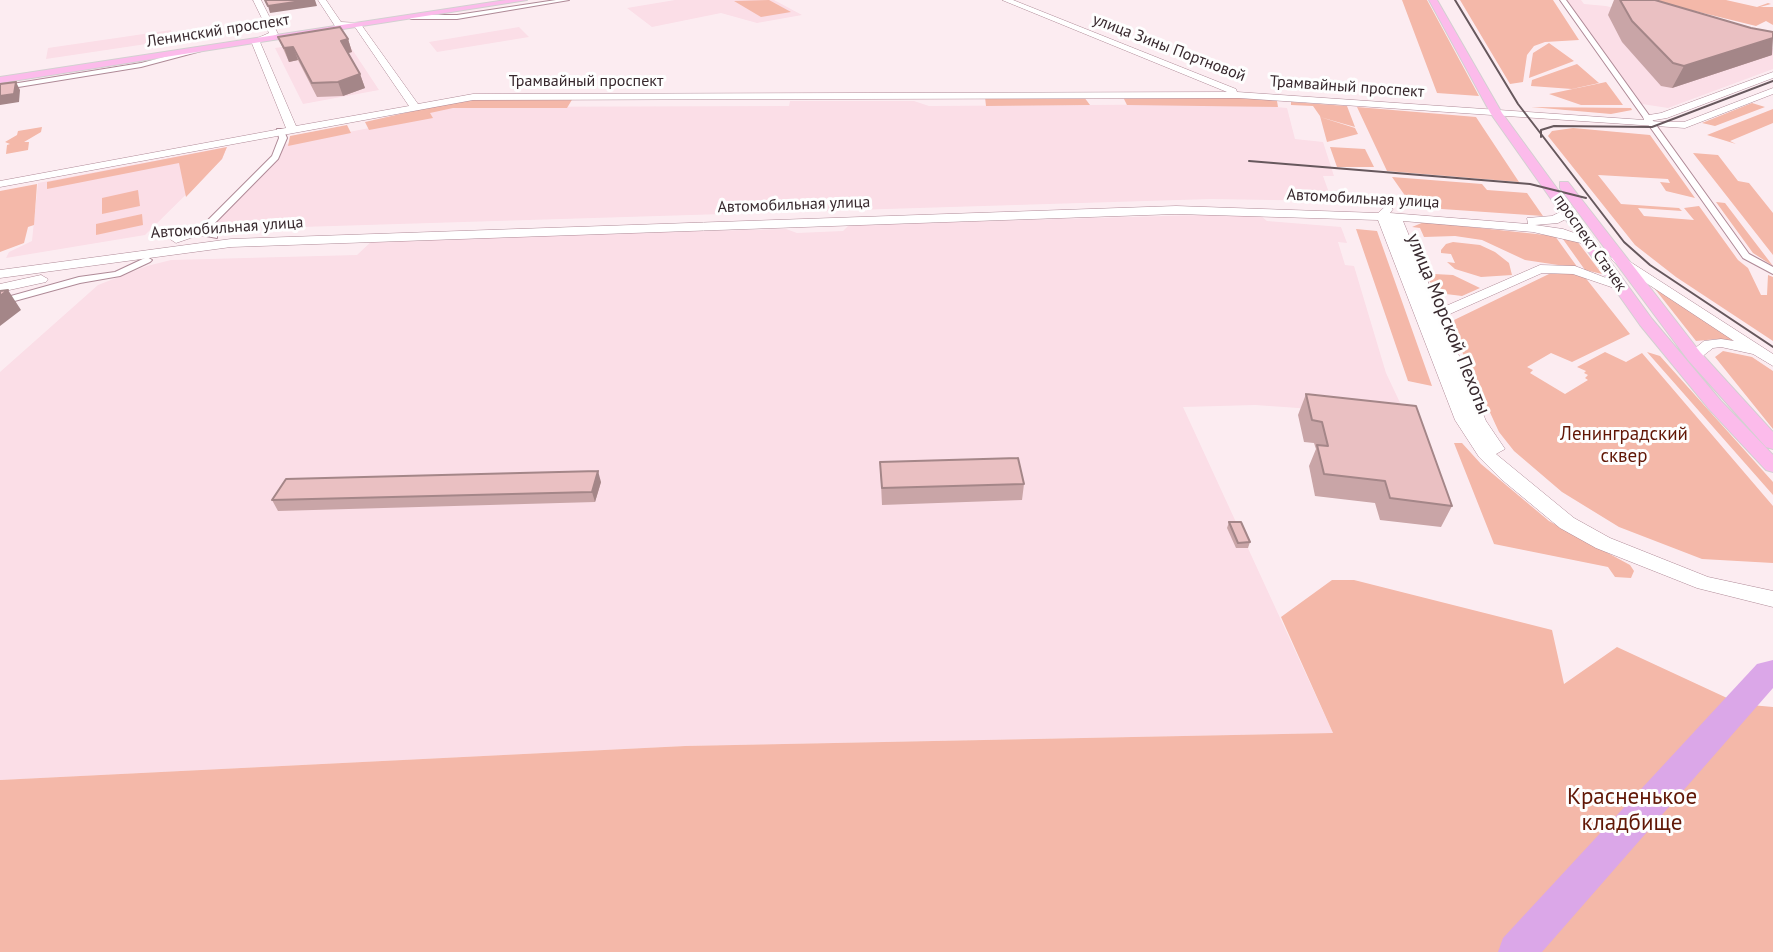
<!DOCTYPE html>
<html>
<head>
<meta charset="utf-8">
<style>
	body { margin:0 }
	canvas { display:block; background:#fcecf1 }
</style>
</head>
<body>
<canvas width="1773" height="952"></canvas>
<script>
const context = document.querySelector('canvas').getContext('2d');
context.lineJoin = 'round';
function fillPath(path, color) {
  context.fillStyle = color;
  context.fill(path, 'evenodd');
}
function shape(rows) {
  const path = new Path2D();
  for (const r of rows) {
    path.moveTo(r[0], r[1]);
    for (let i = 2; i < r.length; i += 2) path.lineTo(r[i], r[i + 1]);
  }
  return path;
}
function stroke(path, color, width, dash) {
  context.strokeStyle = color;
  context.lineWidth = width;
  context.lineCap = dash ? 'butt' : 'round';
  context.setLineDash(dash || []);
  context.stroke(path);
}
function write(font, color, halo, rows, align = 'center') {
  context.font = font + ' "PT Sans",sans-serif';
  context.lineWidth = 6;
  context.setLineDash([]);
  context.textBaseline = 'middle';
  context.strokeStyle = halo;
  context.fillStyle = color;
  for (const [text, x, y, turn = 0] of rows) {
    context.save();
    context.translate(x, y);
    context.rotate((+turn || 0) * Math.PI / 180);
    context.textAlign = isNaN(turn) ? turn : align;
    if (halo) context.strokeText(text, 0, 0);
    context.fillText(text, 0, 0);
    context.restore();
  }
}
const built = shape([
	[675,0,774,0,802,15,757,23,721,13,652,27,627,8],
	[1567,0,1581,0,1584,4,1606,6,1773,48,1773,69,1668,108,1642,104],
	[519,27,529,37,437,52,429,42],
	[171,30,173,40,46,59,48,48],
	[344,37,379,90,303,104,275,48],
	[790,101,914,101,929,106,1238,104,1287,108,1295,139,1323,142,1334,176,1323,176,1332,201,1211,199,301,227,303,223,212,226,278,158,286,144,427,117,425,113,454,107,789,106],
	[227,147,222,159,145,235,6,258,9,252,32,241,38,183],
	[1235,214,1261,216,1267,221,1341,227,1347,243,1338,242,1345,265,1354,266,1386,373,1410,424,1327,410,1255,405,1183,407,1333,733,685,746,0,780,0,372,98,285,147,266,171,260,357,255,374,239,786,229,797,233,843,231,849,225]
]);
const green = shape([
	[769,0,791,12,761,17,734,1],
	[1402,0,1427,0,1479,96,1437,93],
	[1460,0,1553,0,1579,40,1545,42,1534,46,1527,55,1523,82,1510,84],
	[1650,0,1726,0,1757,7,1768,3,1771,4,1760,7,1773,7,1773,25,1766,21,1756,26],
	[1549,43,1574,61,1529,78,1533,53],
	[1577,64,1599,83,1572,89,1531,86,1532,80],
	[1606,82,1623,105,1581,105,1549,94],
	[985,97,1084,97,1090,105,986,106],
	[1123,97,1252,97,1277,101,1278,107,1127,105],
	[573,98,567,108,453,108,430,113,433,118,369,130,365,122,462,100],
	[1291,102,1347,106,1355,127,1320,117,1355,128,1358,134,1327,142,1320,116,1313,106,1291,105],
	[1752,103,1765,107,1715,126,1702,123],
	[1357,107,1476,117,1519,182,1387,171],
	[1531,107,1631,108,1632,110,1611,114],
	[1773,109,1773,123,1730,141,1736,144,1707,135],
	[347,125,351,133,288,146,290,136],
	[42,127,41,132,24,142,29,142,28,150,6,154,7,145,10,144,5,142,17,135,18,131],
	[1573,128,1650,135,1695,198,1666,191,1660,182,1670,183,1668,179,1598,175,1621,204,1679,208,1682,211,1638,208,1644,216,1694,220,1684,208,1699,206,1738,260,1748,268,1761,295,1767,295,1768,275,1773,277,1773,341,1676,277,1635,245,1548,136,1552,131],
	[227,147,222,159,186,197,179,163,47,189,47,182],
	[1330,147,1365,149,1374,167,1337,167],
	[1693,153,1718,155,1738,181,1749,183,1773,213,1773,255],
	[1392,177,1482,184,1487,190,1527,193,1543,216,1413,207],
	[37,184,34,225,28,227,24,243,0,252,0,191],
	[138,190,140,206,102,214,102,198],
	[1716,202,1725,203,1773,266,1753,253],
	[142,214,143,225,96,235,96,224],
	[1424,222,1555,236,1578,268,1525,260,1482,240,1455,236,1424,237,1420,228,1412,227],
	[1356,229,1377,231,1432,386,1408,381],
	[1560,235,1577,241,1602,274,1585,270],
	[1453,242,1480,245,1495,252,1509,263,1512,275,1481,277,1455,269,1447,262,1455,263,1451,254,1441,253,1441,250,1446,244],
	[1561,272,1584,276,1630,334,1572,362,1551,353,1527,367,1533,370,1530,373,1565,394,1588,380,1585,378,1588,375,1584,373,1586,371,1577,367,1605,352,1626,362,1642,353,1773,506,1773,563,1702,559,1619,527,1562,492,1514,451,1499,432,1452,330,1452,321,1549,274],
	[1434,274,1453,275,1480,288,1462,296,1438,293,1428,279],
	[1651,284,1742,342,1717,339,1696,341],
	[1723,351,1752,357,1773,371,1773,429,1715,357],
	[1647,352,1660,356,1773,482,1773,495],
	[1454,443,1462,443,1481,464,1549,521,1630,565,1634,571,1631,578,1615,577,1608,567,1494,544],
	[1332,580,1354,580,1552,630,1564,684,1617,647,1740,704,1773,707,1773,952,0,952,0,780,685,746,1333,733,1281,617]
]);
const river = shape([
	[1773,660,1773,688,1542,952,1498,952,1503,938,1757,664,1773,660]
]);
const street = shape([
	[556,0,569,0,457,19,411,19,408,17,411,15,457,15,556,0],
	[1560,0,1566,0,1749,254,1773,267,1773,274,1743,258,1560,0],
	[199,48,201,51,141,67,0,90,0,86,141,63,199,48],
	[277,129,283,129,287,138,278,159,208,230,208,232,217,234,217,238,201,235,201,227,272,156,279,138,277,129],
	[147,257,152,260,150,262,120,276,80,283,0,305,0,299,79,277,115,272,147,257]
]);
const secondary = shape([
	[253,0,261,0,278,34,260,42,296,126,409,106,355,27,335,26,318,0,326,0,341,22,360,23,418,104,473,94,1227,92,1002,0,1013,0,1236,89,1237,92,1644,120,1643,116,1661,113,1773,72,1773,78,1667,118,1649,121,1666,122,1684,122,1773,88,1773,94,1685,128,1239,98,473,100,0,187,0,181,286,128,251,41,269,33,253,0],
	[1387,205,1393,209,1390,213,1528,224,1527,218,1552,216,1564,210,1572,210,1572,216,1558,223,1535,225,1563,229,1594,240,1594,246,1533,232,1403,221,1439,309,1540,265,1575,266,1627,286,1620,290,1573,274,1542,273,1443,317,1486,421,1505,449,1496,454,1574,518,1610,538,1708,577,1773,591,1773,607,1697,588,1596,548,1560,528,1501,479,1479,457,1455,420,1378,220,1176,214,231,247,0,278,0,270,231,239,1176,206,1378,213,1387,205],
	[204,225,208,226,208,232,176,243,170,239,204,225],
	[1618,254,1773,354,1773,366,1753,354,1721,347,1713,348,1699,359,1689,359,1686,356,1689,353,1704,341,1721,339,1734,341,1613,261,1611,258,1618,254],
	[41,275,48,279,46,282,0,292,0,284,41,275]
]);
const primary = shape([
	[506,0,527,0,0,83,0,77,506,0],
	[1429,0,1437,0,1502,113,1652,319,1721,401,1773,455,1773,472,1766,470,1709,409,1640,325,1491,114,1429,0],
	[1560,182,1568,182,1700,352,1773,432,1773,449,1766,447,1688,360,1560,188,1560,182]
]);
const tram = shape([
	[1455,0,1518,104,1624,242,1650,265,1773,347],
	[1541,137,1541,130,1554,126,1652,127,1773,81],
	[1249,161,1530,184,1586,198]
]);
const wall = shape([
	[1614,0,1655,0,1772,55,1672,88,1661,86,1622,42,1608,15],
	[278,37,348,39,352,52,348,53,360,74,365,88,343,96,317,97,298,60,289,62],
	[1306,394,1452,506,1441,527,1380,520,1375,503,1315,496,1309,466,1316,449,1314,443,1304,442,1298,415],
	[880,462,1024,484,1022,500,882,505],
	[601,482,595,502,278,511,272,500],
	[1229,522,1250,542,1248,548,1236,548,1227,528]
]);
const shadedWall = shape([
	[308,0,315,0,317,6,270,13,268,6],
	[1773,38,1772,55,1672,88,1684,66],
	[348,39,352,52,345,54,341,41],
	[293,47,298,60,289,62,284,48],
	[360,74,365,88,343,96,338,82],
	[16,82,20,90,19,102,0,105,0,96],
	[8,290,21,310,0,326,0,296],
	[598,471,601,482,595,502,592,492]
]);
const building = shape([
	[265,0,308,0,268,6,265,0],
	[1620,0,1655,0,1751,28,1773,32,1773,38,1684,66,1673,63,1632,21,1620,0],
	[340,27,348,39,341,41,360,74,338,82,312,83,293,47,284,48,278,37,340,27],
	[16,82,14,94,0,96,0,84,16,82],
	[8,290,0,296,0,291,8,290],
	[1306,394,1416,406,1452,506,1390,498,1385,481,1324,474,1317,445,1328,446,1322,422,1312,420,1306,394],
	[1018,458,1024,484,882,488,880,462,1018,458],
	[598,471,592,492,272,500,286,479,598,471],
	[1229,522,1241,522,1250,542,1238,543,1229,522]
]);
const farStreetnames = [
	["Ленинский проспект",218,31,-9],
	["улица Зины Портновой",1169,48,21],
	["Трамвайный проспект",586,81],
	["Трамвайный проспект",1347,87,4],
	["Автомобильная улица",1363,199,3],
	["Автомобильная улица",794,205,-2],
	["Автомобильная улица",227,228,-4],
	["проспект Стачек",1590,243,55]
];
const streetNames = [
	["улица Морской Пехоты",1448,324,68]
];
const parkNames = [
	["Ленинградский",1624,435],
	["сквер",1624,457]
];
const nearParknames = [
	["Красненькое",1632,797],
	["кладбище",1632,823]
];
fillPath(built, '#fbdee7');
fillPath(green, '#f4b8a9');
fillPath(river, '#dba7e8');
stroke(street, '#af8a97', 2);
stroke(secondary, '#af8a97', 1);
stroke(primary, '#d3d0d1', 2);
fillPath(street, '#fff');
fillPath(secondary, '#fff');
fillPath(primary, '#fcbbeb');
stroke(tram, '#67585d', 2);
fillPath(wall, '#c9a5a7');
fillPath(shadedWall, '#a48688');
fillPath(building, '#eac0c2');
stroke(building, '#a48688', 2);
write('16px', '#38292e', '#fefefe', farStreetnames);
write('19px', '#38292e', '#fefefe', streetNames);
write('19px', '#611706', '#fefefe', parkNames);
write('23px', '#611706', '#fefefe', nearParknames);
</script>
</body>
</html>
